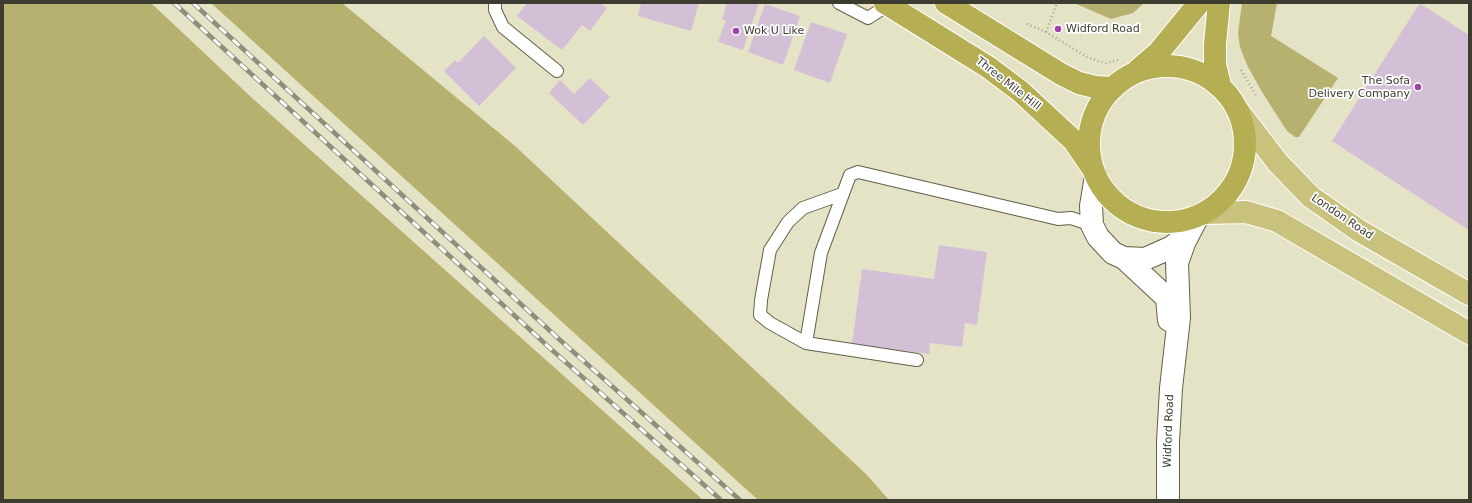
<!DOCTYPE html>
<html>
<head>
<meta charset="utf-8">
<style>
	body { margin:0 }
	#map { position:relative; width:1472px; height:503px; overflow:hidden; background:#e4e3c6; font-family:"DejaVu Sans",sans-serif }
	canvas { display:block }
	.frame { position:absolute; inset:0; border:4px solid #3d3c31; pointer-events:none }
</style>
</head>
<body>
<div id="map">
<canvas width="1472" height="503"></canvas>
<div class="frame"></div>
</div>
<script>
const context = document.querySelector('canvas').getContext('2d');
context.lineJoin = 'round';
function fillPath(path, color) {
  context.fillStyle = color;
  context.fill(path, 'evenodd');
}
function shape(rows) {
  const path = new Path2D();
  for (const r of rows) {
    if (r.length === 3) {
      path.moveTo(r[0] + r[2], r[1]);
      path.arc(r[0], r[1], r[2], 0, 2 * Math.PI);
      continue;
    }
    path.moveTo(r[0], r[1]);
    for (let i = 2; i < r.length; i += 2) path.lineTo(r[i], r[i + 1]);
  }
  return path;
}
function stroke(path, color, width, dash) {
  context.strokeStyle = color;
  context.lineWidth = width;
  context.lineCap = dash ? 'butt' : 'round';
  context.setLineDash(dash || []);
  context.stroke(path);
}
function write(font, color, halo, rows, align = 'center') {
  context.font = font + ' "DejaVu Sans",sans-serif';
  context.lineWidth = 3.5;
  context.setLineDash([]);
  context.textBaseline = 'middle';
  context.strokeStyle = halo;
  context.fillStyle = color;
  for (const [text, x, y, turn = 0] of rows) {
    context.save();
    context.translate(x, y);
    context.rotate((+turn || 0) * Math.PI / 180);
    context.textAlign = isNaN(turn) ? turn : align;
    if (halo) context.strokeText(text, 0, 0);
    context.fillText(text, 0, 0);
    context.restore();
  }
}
const green = shape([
	[3,3,151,3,251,97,703,500,3,500],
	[211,3,342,3,515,146,867,475,889,500,758,500],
	[1074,3,1144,3,1133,13,1111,19],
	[1242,3,1277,3,1271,36,1338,78,1299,137,1295,137,1287,131,1262,92,1247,65,1240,47,1238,33]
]);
const building = shape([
	[527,3,600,3,607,8,590,31,582,25,562,50,517,16],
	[641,3,699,3,691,31,638,16],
	[727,3,759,3,743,50,718,42,726,20,722,19],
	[765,4,800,16,783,65,748,52],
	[1421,4,1469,35,1469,230,1332,141,1418,6],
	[811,22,847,34,830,83,794,70],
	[484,36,516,68,479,106,444,71,455,60,458,63],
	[590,78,610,97,583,125,549,93,560,80,574,94],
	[939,245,987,252,977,325,965,323,962,347,930,343,929,354,852,344,862,269,934,279]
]);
const path = shape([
	[1027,24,1046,32,1087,57,1098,61,1106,63,1118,60],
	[1046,32,1057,3],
	[1241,70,1257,97]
]);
const service = shape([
	[495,3,495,10,503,27,557,71],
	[839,3,868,18,888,5],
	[806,343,770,323,760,315,761,300,770,250,788,222,803,208,842,194],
	[917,360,806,343,821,253,850,175,858,172,1058,219,1071,218,1092,225]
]);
const minor = shape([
	[1096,176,1091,206,1092,225,1098,237,1113,253,1124,258,1145,259,1172,247,1189,233],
	[1124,258,1167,298,1169,320],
	[1168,500,1168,442,1171,388,1179,318,1177,263,1184,243,1198,216]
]);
const primary = shape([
	[1239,112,1278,163,1311,197,1358,230,1469,294],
	[1204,213,1246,212,1277,221,1469,333]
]);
const trunk = shape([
	[885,3,988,67,1020,91,1074,141,1091,166],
	[946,3,1061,74,1079,83,1095,87,1113,88],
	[1219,3,1215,44,1215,65,1220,85],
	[1167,144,78],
	[1138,70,1158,53,1199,3]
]);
const rail = shape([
	[174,3,552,350,721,500],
	[193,3,560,340,740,500]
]);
const markers = [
	[1058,29,4,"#9f41ab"],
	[736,31,4,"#9f41ab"],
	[1418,87,4,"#9f41ab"]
];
const poiNames = [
	["Widford Road",1066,29],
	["Wok U Like",744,31],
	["The Sofa",1410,81,"right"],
	["Delivery Company",1410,94,"right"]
];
const streetNames = [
	["Three Mile Hill",1008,84,38],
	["London Road",1342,217,34],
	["Widford Road",1169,431,-88]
];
fillPath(green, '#b6b16e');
fillPath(building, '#d4c0d6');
stroke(service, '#626047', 14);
stroke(minor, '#626047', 24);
stroke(primary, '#fff', 24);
stroke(trunk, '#fff', 24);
stroke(path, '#a4a38d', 2.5, [1, 3]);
stroke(service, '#fff', 12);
stroke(minor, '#fff', 22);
stroke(primary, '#c8c27d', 22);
stroke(trunk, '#b6ae52', 22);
stroke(rail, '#8f8e7a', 4.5);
stroke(rail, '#fff', 3, [9]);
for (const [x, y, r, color] of markers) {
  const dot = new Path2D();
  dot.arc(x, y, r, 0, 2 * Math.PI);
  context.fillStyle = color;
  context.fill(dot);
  stroke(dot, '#fff', 1.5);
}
write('11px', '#3d3c31', '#fff', poiNames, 'left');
write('11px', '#3d3c31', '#fff', streetNames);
</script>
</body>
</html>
